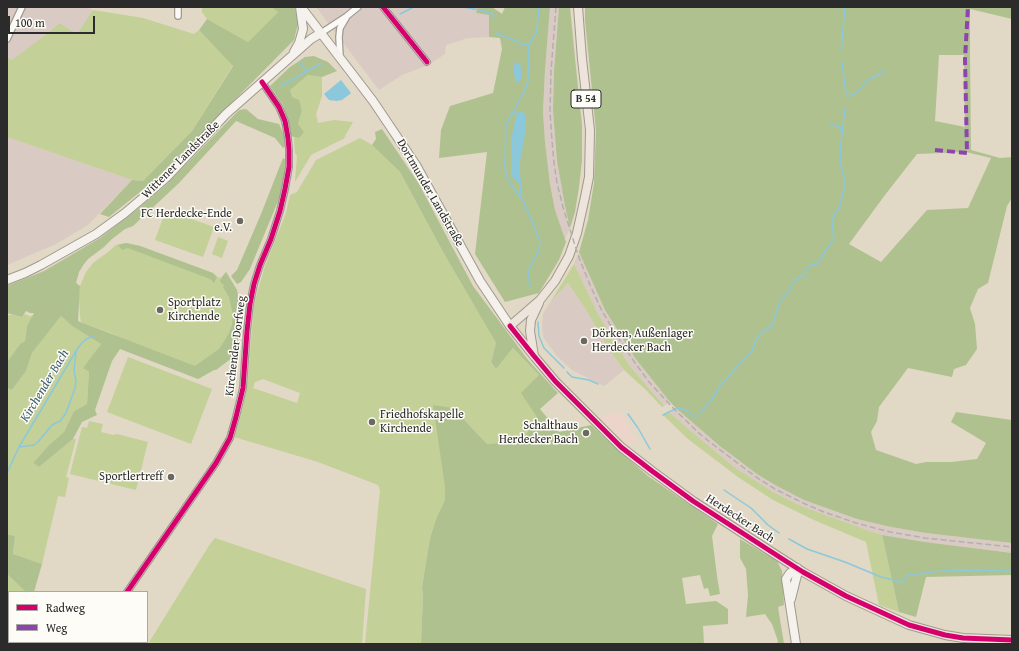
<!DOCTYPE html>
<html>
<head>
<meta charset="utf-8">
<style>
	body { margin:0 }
	#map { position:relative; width:1019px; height:651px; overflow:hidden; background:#e1d8c5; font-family:"Gentium Book Plus",serif }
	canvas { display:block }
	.frame { position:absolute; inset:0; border:8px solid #2b2b2b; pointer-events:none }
	.legend { position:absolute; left:8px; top:591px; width:140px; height:52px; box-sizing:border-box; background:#fdfcf7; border:1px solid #a9a8a5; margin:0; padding:5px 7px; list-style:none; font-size:12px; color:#2b2b2b }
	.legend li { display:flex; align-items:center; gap:8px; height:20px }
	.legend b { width:20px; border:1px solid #a9a8a5 }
	.scale { position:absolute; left:8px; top:16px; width:87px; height:18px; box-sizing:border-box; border:2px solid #2b2b2b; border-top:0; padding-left:5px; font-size:12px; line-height:14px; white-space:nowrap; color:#2b2b2b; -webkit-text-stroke:3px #fdfcf7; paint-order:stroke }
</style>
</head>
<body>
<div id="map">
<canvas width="1019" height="651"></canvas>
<div class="frame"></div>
<ul class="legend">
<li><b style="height:5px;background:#d6006c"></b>Radweg</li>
<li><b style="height:5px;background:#8e44ad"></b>Weg</li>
</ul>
<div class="scale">100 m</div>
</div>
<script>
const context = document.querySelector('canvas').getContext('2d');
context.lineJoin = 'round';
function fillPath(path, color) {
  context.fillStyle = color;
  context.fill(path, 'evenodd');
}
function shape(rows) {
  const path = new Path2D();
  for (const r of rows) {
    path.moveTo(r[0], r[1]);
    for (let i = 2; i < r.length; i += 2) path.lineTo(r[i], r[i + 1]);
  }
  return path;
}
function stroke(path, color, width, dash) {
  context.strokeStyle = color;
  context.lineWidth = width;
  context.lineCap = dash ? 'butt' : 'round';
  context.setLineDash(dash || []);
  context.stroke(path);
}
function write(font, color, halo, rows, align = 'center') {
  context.font = font + ' "Gentium Book Plus",serif';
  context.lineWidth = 3;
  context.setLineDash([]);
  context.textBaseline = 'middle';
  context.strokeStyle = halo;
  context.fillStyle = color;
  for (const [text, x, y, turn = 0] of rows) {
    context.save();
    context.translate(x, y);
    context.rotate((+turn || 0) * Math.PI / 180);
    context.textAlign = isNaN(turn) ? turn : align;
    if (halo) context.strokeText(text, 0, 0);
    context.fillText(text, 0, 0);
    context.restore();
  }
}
const built = shape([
	[621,412,627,419,625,422,632,428,629,431,631,434,633,433,636,441,631,446,621,438,599,417]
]);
const industrial = shape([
	[7,7,85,7,93,10,77,34,58,23,48,33,12,61,7,58],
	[316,7,478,7,476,13,489,15,489,37,468,38,446,45,445,54,426,66,402,75,379,90],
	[550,7,559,7,554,71,553,111,557,161,565,206,570,228,565,239,555,210,550,184,545,142,543,112,545,70],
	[7,137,132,180,88,225,56,244,7,265],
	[579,252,605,310,635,358,670,402,664,406,629,365,598,314,574,264],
	[568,283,586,310,613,355,624,370,604,386,572,370,557,356,543,337,542,326,543,314,551,301],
	[677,409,704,432,708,432,721,447,739,461,777,486,804,500,857,519,891,527,926,533,1012,543,1012,553,925,542,882,535,867,530,801,506,773,492,734,467,699,438,670,413]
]);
const green = shape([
	[202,7,271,7,278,12,248,42,207,19,202,12],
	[93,10,143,18,194,34,199,30,233,65,192,131,143,181,132,180,7,137,7,58,12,60,48,33,59,23,77,34],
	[308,75,322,77,322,96,316,114,318,123,334,120,353,122,344,138,351,135,311,155,295,182,297,156,295,153,294,137,299,138,298,124,302,111,292,97,289,90],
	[360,138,372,145,400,172,443,252,496,343,491,362,496,369,513,348,539,375,537,417,522,441,487,444,453,408,445,486,445,500,436,519,430,538,422,587,423,596,421,644,365,644,380,490,378,485,318,462,288,453,234,437,240,419,247,387,254,305,259,286,265,266,286,213,290,195,297,192,316,160],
	[263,379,300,393,297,403,253,388,255,382],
	[166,210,214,227,203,257,155,240],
	[218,237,228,241,222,258,212,254],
	[126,243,140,246,213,273,217,277,221,278,226,272,237,290,239,303,238,340,233,357,216,370,214,370,198,379,113,334,81,322,80,315,79,298,80,286,86,272,93,263,108,252,116,245],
	[574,264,598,314,629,365,664,406,662,407,646,390,624,370,613,355,586,310,568,283,551,301],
	[24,314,29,316,33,316,27,326,25,341,20,344,7,362,7,315,14,315,22,317],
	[61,316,72,326,101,344,87,364,84,369,89,372,87,404,74,411,64,432,49,445,33,463,39,467,73,439,76,439,66,477,69,478,65,497,58,496,42,564,13,554,15,536,8,534,7,535,7,388,12,390,26,371,32,353],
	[128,357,212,389,191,444,107,412],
	[670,413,699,438,734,467,773,492,801,506,867,530,882,535,899,612,879,605,866,542,814,520,773,500,738,477,688,439,663,415],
	[89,421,103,424,101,432,113,435,117,434,148,442,136,490,70,474,82,427,87,428],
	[215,538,366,589,362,644,148,644,210,544],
	[7,574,26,592,9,592,9,618,7,618]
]);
const forest = shape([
	[271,7,294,7,295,9,298,24,294,40,156,179,109,217,100,214,132,180,143,181,192,131,233,66,199,30,207,19,248,42,278,12],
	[478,7,492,7,502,14,505,7,550,7,545,70,543,112,545,142,550,184,555,210,566,242,559,260,539,293,505,302,475,254,487,152,439,158,441,130,450,106,493,93,502,49,500,38,489,37,489,15,476,13],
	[559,7,570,7,575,58,582,125,582,160,579,187,575,212,570,228,565,206,557,161,553,111,554,71],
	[585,7,1012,7,1012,19,970,9,970,55,971,150,1000,158,1012,157,1012,198,1007,206,988,283,978,289,970,308,975,324,977,349,966,365,954,369,952,377,908,368,879,407,877,421,871,432,876,450,916,464,926,462,951,462,977,459,986,443,951,422,956,412,1012,420,1012,543,926,533,891,527,857,519,804,500,777,486,757,474,721,447,677,409,670,402,635,358,605,310,579,252,588,220,594,183,596,131,585,20],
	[939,55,964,55,965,127,935,121],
	[966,152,991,158,968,208,927,210,881,262,849,244,885,195,917,154],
	[314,56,328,62,337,71,322,77,308,75,290,90,292,97,299,100,302,111,298,124,304,132,299,138,294,137,291,136,288,121,283,105,270,86,290,67,305,57],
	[246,109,258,119,279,124,285,137,285,146,283,148,275,138,236,121,179,183,133,226,125,229,112,239,104,247,88,259,84,264,79,272,76,283,80,286,78,321,195,366,219,349,228,335,232,325,233,315,229,297,223,287,224,286,223,284,222,284,220,281,222,277,226,272,237,290,239,303,238,340,233,357,216,370,214,370,198,379,120,349,112,361,95,410,97,415,82,422,73,439,39,467,33,463,49,445,64,432,74,411,87,404,89,372,83,368,101,344,72,326,61,316,32,353,26,371,12,390,7,388,7,362,20,344,25,341,27,326,34,313,30,313,26,311,22,317,7,313,7,286,44,271,100,238,139,208,167,184,239,110],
	[382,129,419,184,473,286,528,360,558,393,540,409,559,432,591,425,610,443,648,476,718,524,712,536,717,576,720,594,710,596,708,588,704,589,700,575,682,578,686,604,716,601,728,609,728,624,703,626,704,644,421,644,423,596,422,587,430,538,436,519,445,500,445,486,433,405,453,408,487,444,522,441,537,417,521,393,539,375,513,348,496,369,491,362,496,343,443,252,400,172,372,145,376,139,375,132],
	[283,158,286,160,283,189,250,269,241,282,237,284,231,276,237,270,261,214],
	[126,243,140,246,213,273,217,277,214,283,210,279,128,248,122,250,118,245],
	[7,534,15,536,13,554,42,564,34,592,26,592,7,574],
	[882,535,925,542,1012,553,1012,575,926,577,916,617,899,612],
	[740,539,777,561,782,571,784,605,778,607,784,644,777,644,778,641,772,624,765,614,746,617,748,595,746,569,740,558]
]);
const water = shape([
	[516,61,521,67,521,79,518,83,516,82,515,79,514,71,514,65],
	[341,80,351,93,350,94,342,100,337,101,329,100,324,94],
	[519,112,522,112,525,114,526,121,526,128,519,167,521,183,519,183,516,181,511,175,511,140,516,116]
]);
const stream = shape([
	[463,7,480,10,492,14,494,18],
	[400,14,414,7],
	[498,32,497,34,512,39,521,44,529,45],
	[841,51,845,7],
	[300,62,306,72],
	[842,62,846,95,849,96,856,93,868,80,885,71],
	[281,86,322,63],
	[513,112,518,114],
	[830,124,838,126,840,127,841,130],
	[520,183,521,187,520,195],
	[531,286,528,280,528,274,531,265,539,250,540,241,524,202,508,180,505,170,505,162,506,125,508,120,513,112,526,88,528,80,529,45,531,41,536,33,537,29,539,7],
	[538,322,539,336,544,348,564,368],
	[567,372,572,377,589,380,598,384],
	[628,414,638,428,650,449],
	[699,414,712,399,721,384,752,351,755,342,758,337,762,332,772,326,780,301,788,292,793,283,795,280,805,274,808,267,811,265,817,264,819,261,825,251,833,240,834,237,832,229,832,226,833,223,833,217,839,208,844,188,844,176,840,164,840,158,841,142,845,109,845,107],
	[663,415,677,408,681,408,689,412,696,418],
	[19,447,34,445,37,443,52,425,60,421,66,413,75,388,76,381,74,370,76,352],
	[7,473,19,447,76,351,81,344,86,339,94,336],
	[724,490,751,508,768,525,779,533],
	[789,539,807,549,845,562,881,577,902,582,904,581,906,576,910,574,920,574,930,572,957,570,1012,571]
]);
const minor = shape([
	[178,7,178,16],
	[383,7,427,62],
	[321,33,347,16,358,7],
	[7,39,22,7],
	[340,57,339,37,340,28,346,18],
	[127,592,216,463,230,438,236,417,243,388,247,331,250,304,254,284,260,265,271,239,280,211,285,189,289,167,289,150,288,138,285,121,279,107,262,82],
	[93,644,94,642]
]);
const secondary = shape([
	[301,7,373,101,416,165,480,281,510,326],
	[294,52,299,43,303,29,300,7],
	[7,280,25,273,41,265,96,234,125,213,151,191,167,177,226,114,311,39,321,33],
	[791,599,797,575,797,568],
	[796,644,786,579,790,573,797,568]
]);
const primary = shape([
	[578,7,582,59,590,130,589,177,585,197,577,233,569,256,555,281,540,300,510,326,534,356,555,381,621,447,652,471,693,501,781,558,803,572,846,596,909,625,945,635,963,638,1012,640],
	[534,356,530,331,531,320,539,303]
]);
const rail = shape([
	[556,7,551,71,550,112,552,141,554,163,557,183,563,207,578,255,590,285,602,311,617,336,633,360,649,382,675,410,701,435,719,449,756,477,775,489,803,503,824,512,856,523,890,532,925,538,1012,547]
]);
const quiet = shape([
	[935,150,967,153,965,59,968,7]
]);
const cycleway = shape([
	[383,7,427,62],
	[510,326,534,356,555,381,621,447,652,471,693,501,781,558,803,572,846,596,909,625,945,635,963,638,1012,640],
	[127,592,216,463,230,438,236,417,243,388,247,331,250,304,254,284,260,265,271,239,280,211,285,189,289,167,289,150,288,138,285,121,279,107,262,82]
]);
const markers = [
	[240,221,4,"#6b6861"],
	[160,310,4,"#6b6861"],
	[584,341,4,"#6b6861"],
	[372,422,4,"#6b6861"],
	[586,433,4,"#6b6861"],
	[171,477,4,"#6b6861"]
];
const shields = [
	[586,99,30]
];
const shieldNames = [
	["B 54",586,99]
];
const streetNames = [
	["Wittener Landstraße",181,160,-45],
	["Dortmunder Landstraße",430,193,60],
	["Kirchender Dorfweg",236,346,-83],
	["Herdecker Bach",740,519,33]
];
const poiNames = [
	["FC Herdecke-Ende",232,214],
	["e.V.",232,228],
	["Sportplatz",168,303,"left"],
	["Kirchende",168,317,"left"],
	["Dörken, Außenlager",592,334,"left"],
	["Herdecker Bach",592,348,"left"],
	["Friedhofskapelle",380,415,"left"],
	["Kirchende",380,429,"left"],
	["Schalthaus",578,426],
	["Herdecker Bach",578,440],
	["Sportlertreff",163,477]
];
const waterNames = [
	["Kirchender Bach",45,386,-59]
];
fillPath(built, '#edd4ca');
fillPath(industrial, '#d9cac4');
fillPath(green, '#c3d098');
fillPath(forest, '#b0c190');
fillPath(water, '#8bc8db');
stroke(stream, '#8bc8db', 1.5);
stroke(minor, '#9f9a8f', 8);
stroke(secondary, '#9f9a8f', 10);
stroke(primary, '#9f9a8f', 10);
stroke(minor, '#faf9f6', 5.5);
stroke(secondary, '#f5f1ec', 8);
stroke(primary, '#ede4db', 8);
stroke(rail, '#b2b1ae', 1.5, [6, 3]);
stroke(quiet, '#8e44ad', 4, [8, 4]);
stroke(cycleway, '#d6006c', 5);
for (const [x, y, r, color] of markers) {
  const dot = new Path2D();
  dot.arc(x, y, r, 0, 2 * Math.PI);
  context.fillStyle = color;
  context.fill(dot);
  stroke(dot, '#fdfcf7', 1.5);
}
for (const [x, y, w] of shields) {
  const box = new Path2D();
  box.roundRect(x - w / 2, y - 9, w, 18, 3);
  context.fillStyle = '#fdfcf7';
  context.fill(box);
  stroke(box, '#2b2b2b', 1);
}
write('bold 11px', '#2b2b2b', null, shieldNames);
write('12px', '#2b2b2b', '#fdfcf7', streetNames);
write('12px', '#2b2b2b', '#fdfcf7', poiNames, 'right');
write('italic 13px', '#40606c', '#fdfcf7', waterNames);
</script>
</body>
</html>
